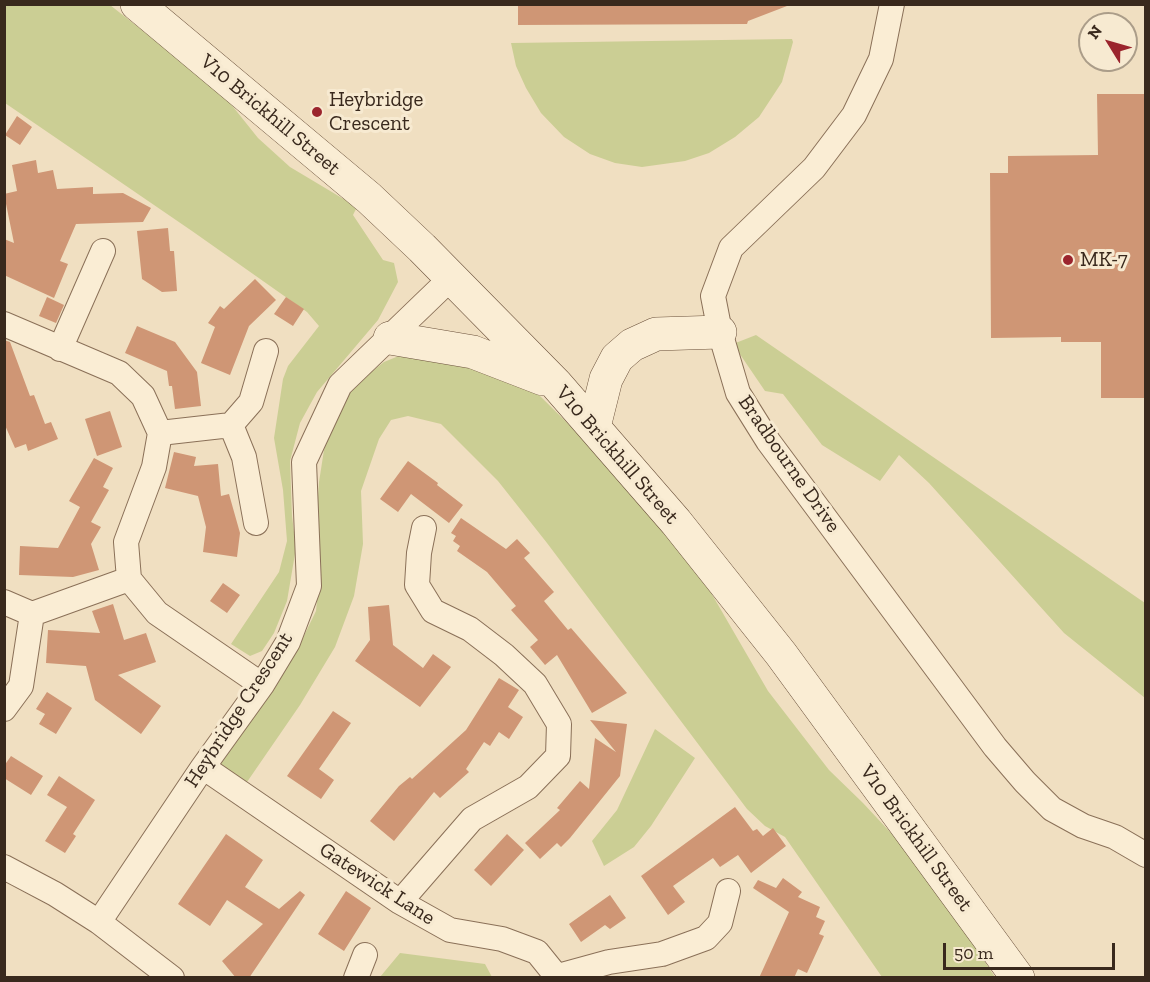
<!DOCTYPE html>
<html>
<head>
<meta charset="utf-8">
<style>
	body { margin:0 }
	#map { position:relative; width:1150px; height:982px; overflow:hidden; background:#f0dfc1; font-family:"Zilla Slab",serif }
	canvas { display:block }
	.frame { position:absolute; inset:0; border:6px solid #39291d; pointer-events:none }
	.north { position:absolute; left:1078px; top:12px; width:60px; height:60px; box-sizing:border-box; background:#f7ead1; border:2px solid #ab9d89; border-radius:50%; rotate:307deg; font-size:16px; font-weight:700; line-height:24px; text-align:center; color:#39291d }
	.north::after { content:''; display:block; margin:auto; width:21px; height:27px; background:#9b252d; clip-path:polygon(50% 0,100% 100%,50% 72%,0 100%) }
	.scale { position:absolute; left:943px; top:943px; width:172px; height:27px; box-sizing:border-box; border:3px solid #39291d; border-top:0; padding-left:8px; font-size:18px; line-height:21px; white-space:nowrap; color:#39291d; -webkit-text-stroke:4px #f7ead1; paint-order:stroke }
</style>
</head>
<body>
<div id="map">
<canvas width="1150" height="982"></canvas>
<div class="frame"></div>
<div class="north">N</div>
<div class="scale">50 m</div>
</div>
<script>
const context = document.querySelector('canvas').getContext('2d');
context.lineJoin = 'round';
function fillPath(path, color) {
  context.fillStyle = color;
  context.fill(path, 'evenodd');
}
function shape(rows) {
  const path = new Path2D();
  for (const r of rows) {
    path.moveTo(r[0], r[1]);
    for (let i = 2; i < r.length; i += 2) path.lineTo(r[i], r[i + 1]);
  }
  return path;
}
function stroke(path, color, width, dash) {
  context.strokeStyle = color;
  context.lineWidth = width;
  context.lineCap = dash ? 'butt' : 'round';
  context.setLineDash(dash || []);
  context.stroke(path);
}
function write(font, color, halo, rows, align = 'center') {
  context.font = font + ' "Zilla Slab",serif';
  context.lineWidth = 6;
  context.setLineDash([]);
  context.textBaseline = 'middle';
  context.strokeStyle = halo;
  context.fillStyle = color;
  for (const [text, x, y, turn = 0] of rows) {
    context.save();
    context.translate(x, y);
    context.rotate((+turn || 0) * Math.PI / 180);
    context.textAlign = isNaN(turn) ? turn : align;
    if (halo) context.strokeText(text, 0, 0);
    context.fillText(text, 0, 0);
    context.restore();
  }
}
const green = shape([
	[4,5,110,5,222,93,258,138,290,167,357,207,353,215,383,260,394,263,398,282,378,320,317,392,300,423,290,461,292,516,296,548,287,601,274,633,262,651,250,656,231,644,279,572,287,541,283,490,274,438,283,379,288,366,319,326,307,312,192,231,5,103],
	[792,39,793,42,782,82,759,117,735,137,709,153,685,161,642,167,615,163,590,154,564,137,541,113,526,88,516,66,511,43],
	[756,335,1145,603,1145,698,1064,633,929,483,899,455,880,481,822,445,783,394,765,391,733,344],
	[406,353,508,372,540,396,626,481,710,591,768,691,829,770,863,803,919,863,995,977,882,977,785,837,765,826,747,809,547,543,498,481,441,424,408,416,391,420,379,439,361,491,363,544,354,596,335,647,300,705,247,782,219,765,298,648,316,611,320,568,317,510,319,482,324,450,332,425,345,398,366,376,384,362],
	[655,729,695,758,651,826,634,847,604,866,592,841,617,810],
	[400,953,485,964,492,977,380,977]
]);
const building = shape([
	[518,4,787,4,787,6,748,21,747,24,518,25],
	[1097,94,1146,94,1146,398,1101,398,1101,342,1061,342,1061,337,991,338,990,173,1008,173,1008,156,1098,155],
	[17,116,32,127,20,145,5,135],
	[36,160,38,173,53,170,57,189,93,187,93,194,123,193,151,208,143,222,76,224,60,261,68,264,54,298,4,275,4,239,14,243,4,194,17,191,12,165],
	[168,228,170,251,174,251,177,291,162,292,142,279,137,231],
	[255,279,276,300,249,326,230,375,201,363,215,327,208,323,220,306,224,309],
	[47,297,64,305,56,323,39,316],
	[286,297,304,309,293,326,274,314],
	[137,326,175,342,197,372,201,406,175,409,172,386,169,386,167,371,125,353],
	[4,340,10,342,30,396,34,395,45,424,51,422,58,439,28,451,26,444,15,448,4,423],
	[110,411,122,447,97,456,85,419],
	[174,452,196,457,194,466,218,464,221,496,229,494,240,533,237,557,203,552,206,527,198,496,165,488],
	[94,458,113,468,103,487,109,490,91,522,101,527,91,544,99,570,73,577,19,575,20,546,58,548,80,507,69,501],
	[408,461,438,483,437,485,463,505,449,523,411,494,398,512,380,499],
	[461,518,506,549,517,539,530,553,524,558,554,592,544,601,568,630,571,628,627,693,592,713,557,655,545,665,530,647,538,640,511,610,516,606,487,572,457,551,460,546,453,541,456,536,451,533],
	[223,583,240,595,227,613,210,601],
	[113,604,124,640,146,633,156,662,118,675,161,706,141,734,95,700,86,666,46,663,48,630,100,633,92,611],
	[389,605,393,645,423,668,433,654,451,667,420,707,355,661,370,640,368,607],
	[499,678,519,690,508,707,523,717,509,739,499,732,490,746,484,742,466,769,469,772,440,798,434,792,394,841,370,821,399,786,410,777,412,779,466,730],
	[47,692,72,708,56,734,39,724,45,714,36,709],
	[333,711,351,723,319,769,334,780,321,799,287,776],
	[590,720,627,724,620,776,570,838,561,847,557,843,540,859,525,843,560,810,557,808,580,781,589,789,595,738,616,752],
	[11,756,43,776,31,795,4,778,4,766],
	[59,776,95,800,73,834,76,836,65,853,45,841,67,807,47,795],
	[735,807,753,831,757,829,763,836,773,828,786,846,751,873,738,855,720,867,713,858,673,886,685,902,668,915,641,876],
	[226,834,263,860,245,887,279,909,300,891,305,895,249,978,236,978,222,961,263,924,227,900,210,926,178,904],
	[507,834,524,850,491,886,474,870],
	[783,878,802,892,798,897,820,907,816,917,825,921,819,934,824,936,807,973,798,969,794,978,759,978,789,912,753,888,758,880,776,888],
	[346,891,371,908,344,951,318,934],
	[610,895,626,918,610,929,605,925,581,942,569,924]
]);
const street = shape([
	[892,4,881,59,854,115,814,168,731,248,713,296,720,332,738,393,768,441,995,747,1025,782,1052,809,1083,826,1115,837,1146,855],
	[4,324,119,373,143,396,160,433,154,467,126,542,129,579,157,613,262,685],
	[60,349,103,251],
	[160,433,231,425],
	[256,523,244,457,231,425,251,402,266,351],
	[4,602,32,614],
	[4,709,21,686,32,614,129,579],
	[203,767,400,902,450,930,502,939,537,952,558,978],
	[4,867,55,894,99,922,172,978],
	[400,902,472,819,528,787,558,756,559,724,535,684,504,655,470,629,433,611,417,585,419,553,424,528],
	[99,922,203,767,262,685,288,642,309,586,304,462,340,385,450,279],
	[558,976,609,962,662,954,706,938,720,923,728,891],
	[356,978,365,955]
]);
const secondary = shape([
	[137,4,369,198,422,248,556,384,676,522,781,654,1018,978],
	[390,338,473,352,543,379],
	[594,427,606,379,617,358,632,345,656,334,720,332]
]);
const markers = [
	[317,112,6,"#9b252d"],
	[1068,260,6,"#9b252d"]
];
const poiNames = [
	["Heybridge",329,100],
	["Crescent",329,124],
	["MK-7",1080,260]
];
const streetNames = [
	["V10 Brickhill Street",270,115,40],
	["V10 Brickhill Street",617,455,49],
	["Bradbourne Drive",789,464,55],
	["Heybridge Crescent",239,710,-57],
	["V10 Brickhill Street",916,838,54],
	["Gatewick Lane",377,884,33]
];
fillPath(green, '#cbce94');
fillPath(building, '#cf9675');
stroke(street, '#8a7058', 26);
stroke(secondary, '#6b513b', 34);
stroke(street, '#faedd4', 24);
stroke(secondary, '#faedd4', 33);
for (const [x, y, r, color] of markers) {
  const dot = new Path2D();
  dot.arc(x, y, r, 0, 2 * Math.PI);
  context.fillStyle = color;
  context.fill(dot);
  stroke(dot, '#f7ead1', 2);
}
write('21px', '#39291d', '#f7ead1', poiNames, 'left');
write('21px', '#39291d', '#f7ead1', streetNames);
</script>
</body>
</html>
